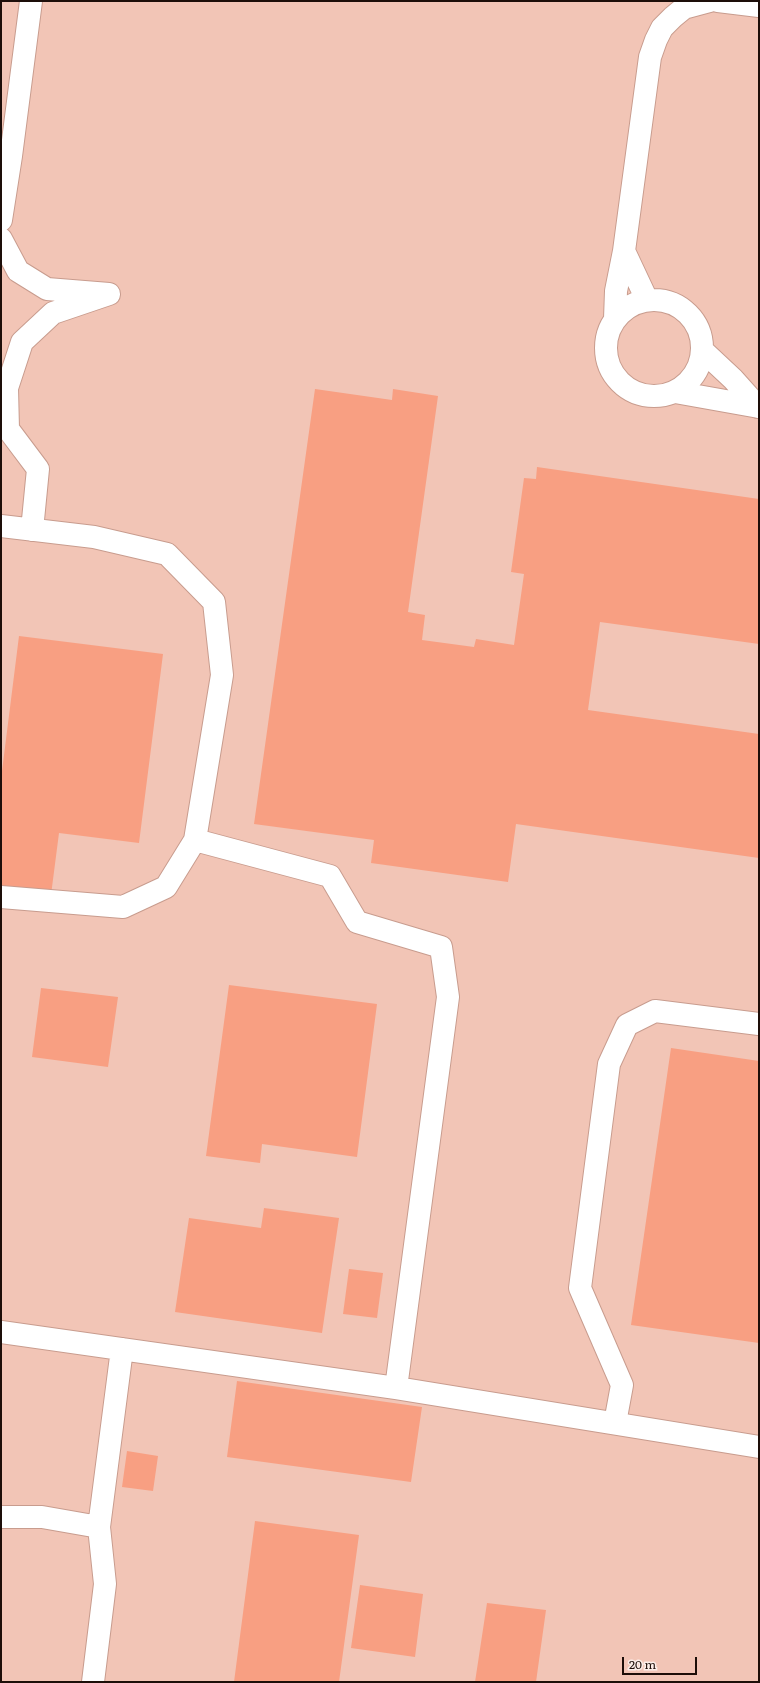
<!DOCTYPE html>
<html>
<head>
<meta charset="utf-8">
<style>
	body { margin:0 }
	#map { position:relative; width:760px; height:1683px; overflow:hidden; background:#f2c5b6; font-family:Literata,serif }
	canvas { display:block }
	.frame { position:absolute; inset:0; border:2px solid #1d0e09; pointer-events:none }
	.scale { position:absolute; left:622px; top:1657px; width:75px; height:18px; box-sizing:border-box; border:2px solid #1d0e09; border-top:0; padding-left:5px; font-size:12px; line-height:14px; white-space:nowrap; color:#1d0e09; -webkit-text-stroke:3px #fceee9; paint-order:stroke }
</style>
</head>
<body>
<div id="map">
<canvas width="760" height="1683"></canvas>
<div class="frame"></div>
<div class="scale">20 m</div>
</div>
<script>
const context = document.querySelector('canvas').getContext('2d');
context.lineJoin = 'round';
function fillPath(path, color) {
  context.fillStyle = color;
  context.fill(path, 'evenodd');
}
function shape(rows) {
  const path = new Path2D();
  for (const r of rows) {
    if (r.length === 3) {
      path.moveTo(r[0] + r[2], r[1]);
      path.arc(r[0], r[1], r[2], 0, 2 * Math.PI);
      continue;
    }
    path.moveTo(r[0], r[1]);
    for (let i = 2; i < r.length; i += 2) path.lineTo(r[i], r[i + 1]);
  }
  return path;
}
function stroke(path, color, width, dash) {
  context.strokeStyle = color;
  context.lineWidth = width;
  context.lineCap = dash ? 'butt' : 'round';
  context.setLineDash(dash || []);
  context.stroke(path);
}
const building = shape([
	[315,389,392,400,393,389,438,396,408,612,425,615,422,640,474,647,476,639,514,645,524,574,511,572,524,478,536,479,537,467,759,499,759,644,600,622,588,710,759,734,759,858,516,824,508,882,371,863,374,840,254,824],
	[19,636,163,654,139,843,59,833,51,895,1,888,1,779],
	[229,985,377,1004,357,1157,262,1144,260,1163,206,1156],
	[41,988,118,997,108,1067,32,1057],
	[671,1048,759,1061,759,1343,631,1325],
	[264,1208,339,1218,322,1333,175,1312,189,1218,261,1228],
	[349,1269,383,1273,377,1318,343,1314],
	[237,1381,422,1407,411,1482,227,1457],
	[127,1451,158,1456,153,1491,122,1487],
	[255,1521,359,1535,339,1682,234,1682],
	[360,1585,423,1594,415,1657,351,1648],
	[487,1603,546,1610,536,1682,475,1682]
]);
const minor = shape([
	[718,1,759,6],
	[1,220,11,156,31,1],
	[1,239,18,271,47,289,109,294,53,313,22,342,7,388,8,429],
	[624,251,647,300],
	[654,348,48],
	[615,319,616,291,624,251,650,57,656,40,662,28,673,17,684,8,710,1],
	[702,350,733,379,758,407],
	[675,392,759,407],
	[1,427,8,429,38,469,32,530],
	[1,526,94,537,167,554,214,602,222,675,195,840,166,887,123,907,1,897],
	[195,840,330,876,357,922,441,947,448,997,396,1388],
	[1,1332,396,1388,759,1447],
	[615,1423,622,1385,580,1288,609,1064,627,1025,655,1011,759,1024],
	[1,1517,42,1517,99,1527,122,1349],
	[93,1682,105,1584,99,1527]
]);
fillPath(building, '#f89f82');
stroke(minor, '#c89c8e', 24);
stroke(minor, '#fff', 22);
</script>
</body>
</html>
